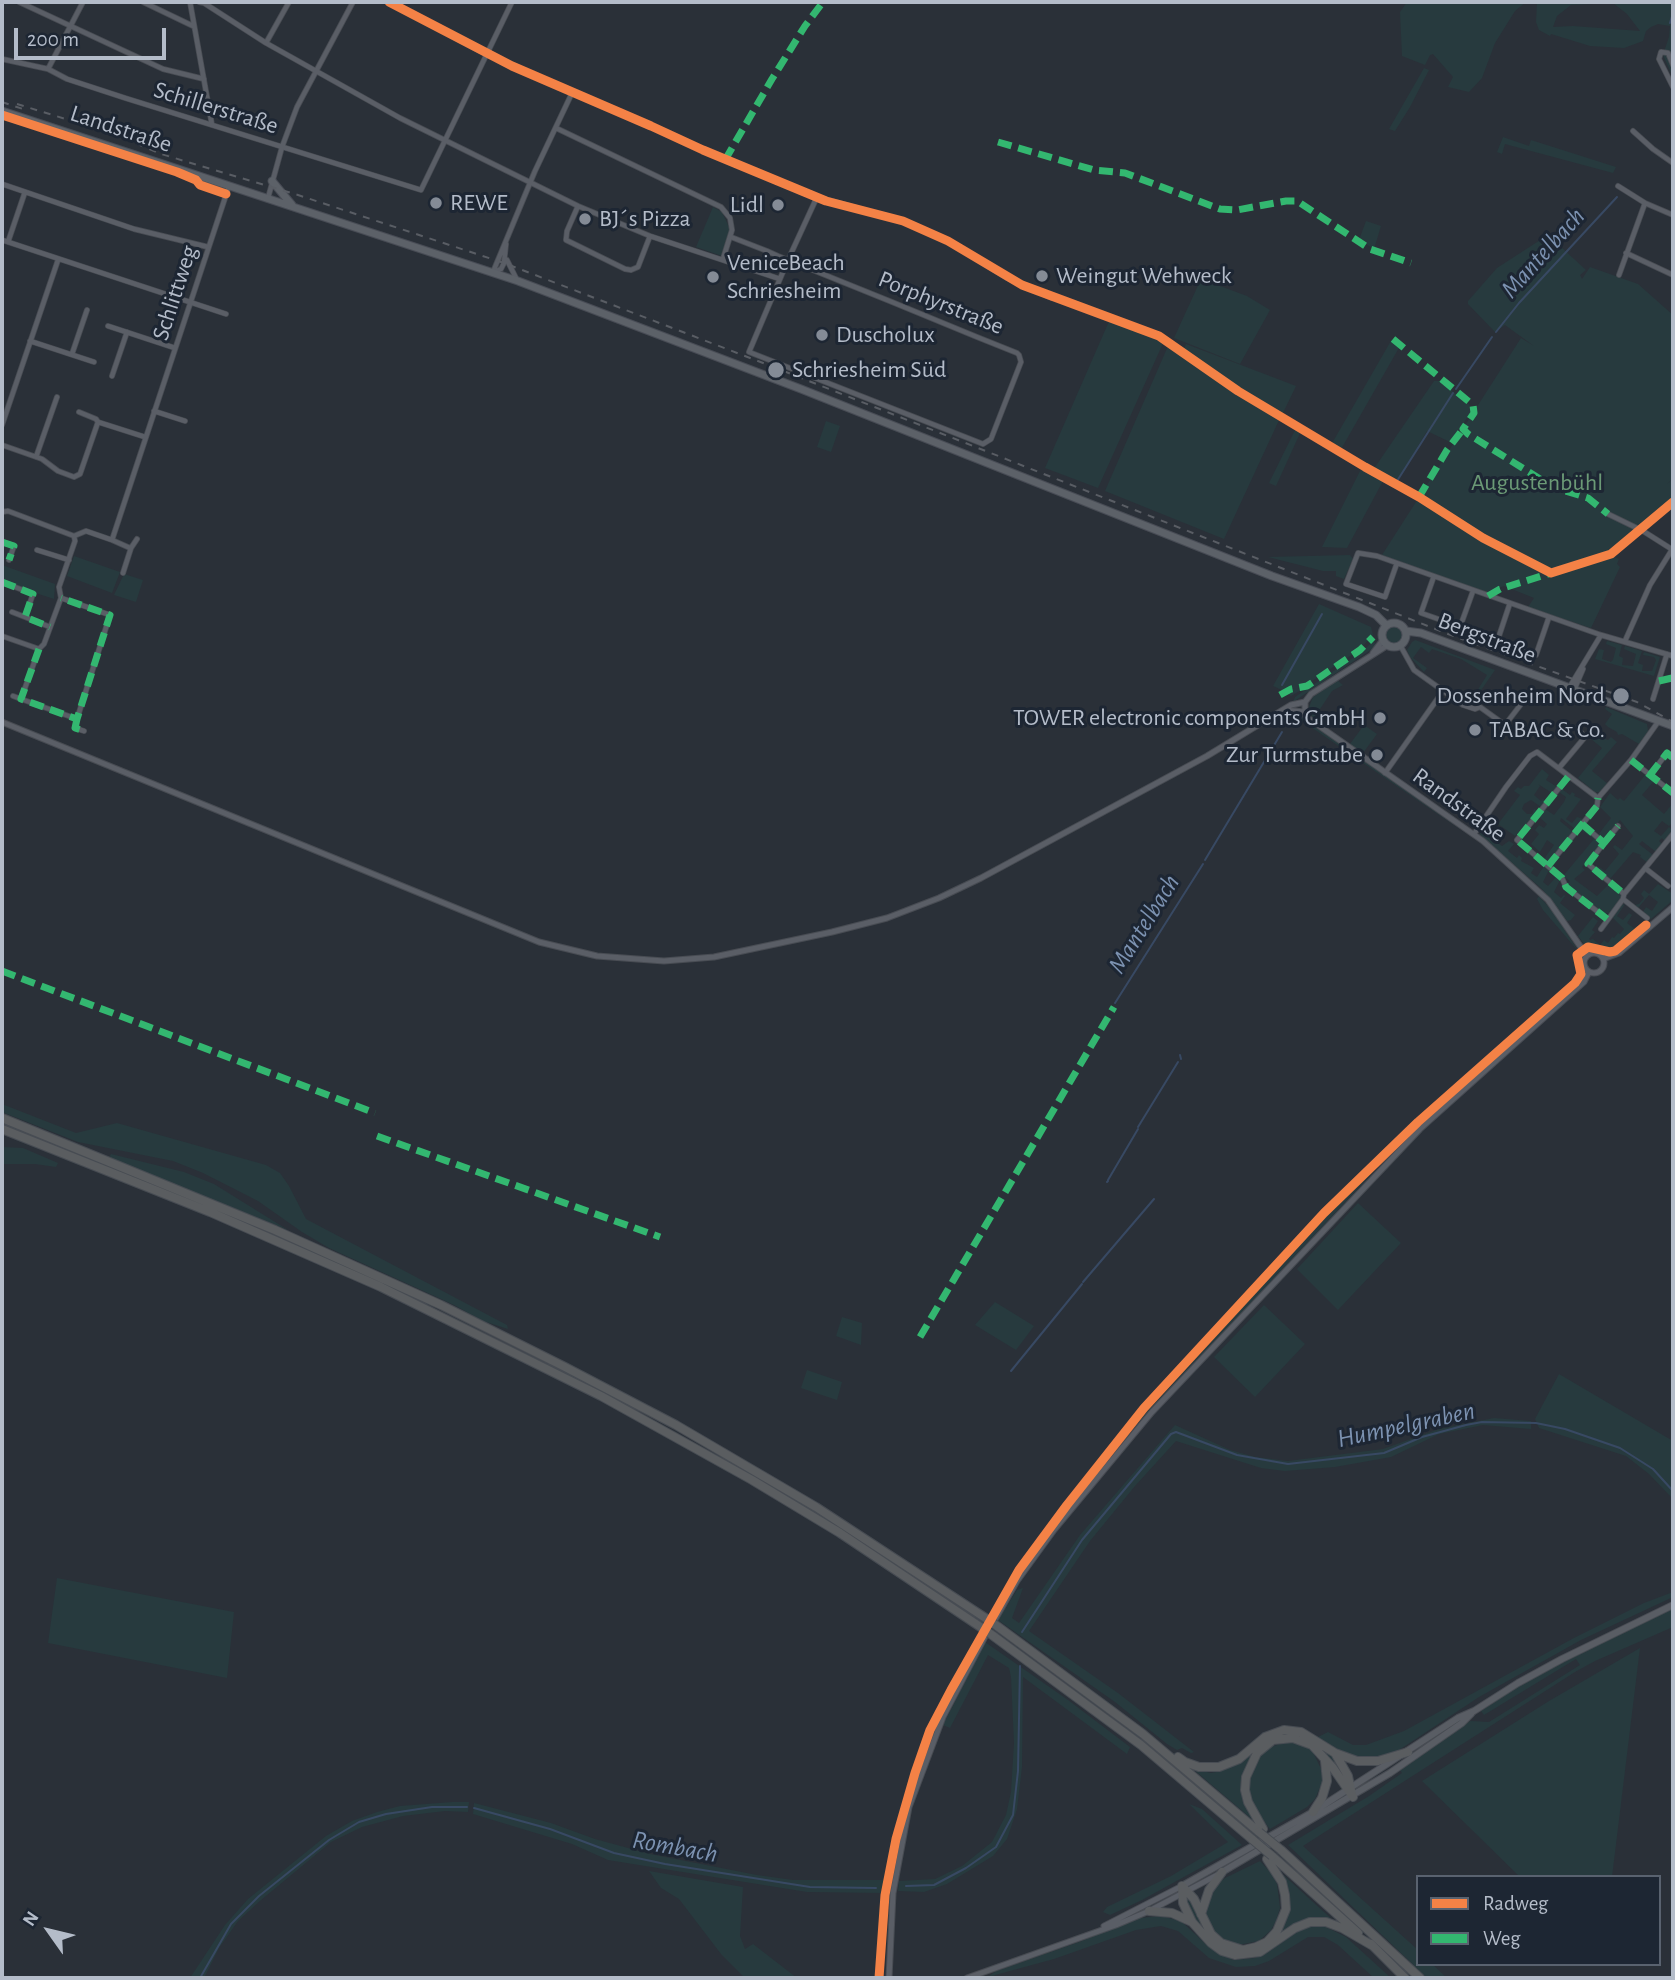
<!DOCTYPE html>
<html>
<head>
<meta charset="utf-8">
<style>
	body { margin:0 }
	#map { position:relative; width:1675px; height:1980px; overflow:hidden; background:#2a3038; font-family:"Alegreya Sans",sans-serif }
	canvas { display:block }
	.frame { position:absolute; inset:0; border:4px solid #b4bcc9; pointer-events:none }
	.legend { position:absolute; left:1416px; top:1875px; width:245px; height:91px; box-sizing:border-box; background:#1d2633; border:2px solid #59626f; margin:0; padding:9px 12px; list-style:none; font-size:21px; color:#b4bcc9 }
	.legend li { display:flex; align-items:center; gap:14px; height:35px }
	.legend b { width:35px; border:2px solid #59626f }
	.north { position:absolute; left:14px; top:1896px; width:70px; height:70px; -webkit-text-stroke:5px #1d2633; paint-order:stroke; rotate:304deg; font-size:19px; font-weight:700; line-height:28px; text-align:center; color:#b4bcc9 }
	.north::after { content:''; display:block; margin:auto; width:24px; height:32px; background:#b4bcc9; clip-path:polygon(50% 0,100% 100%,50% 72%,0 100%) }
	.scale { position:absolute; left:14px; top:28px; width:152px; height:32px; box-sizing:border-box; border:4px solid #b4bcc9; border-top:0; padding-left:9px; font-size:21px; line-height:24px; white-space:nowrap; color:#b4bcc9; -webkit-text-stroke:5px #1d2633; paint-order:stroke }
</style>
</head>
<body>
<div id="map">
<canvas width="1675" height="1980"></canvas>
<div class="frame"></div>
<ul class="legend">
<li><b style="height:9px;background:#f48246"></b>Radweg</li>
<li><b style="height:9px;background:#33b770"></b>Weg</li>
</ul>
<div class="north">N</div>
<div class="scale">200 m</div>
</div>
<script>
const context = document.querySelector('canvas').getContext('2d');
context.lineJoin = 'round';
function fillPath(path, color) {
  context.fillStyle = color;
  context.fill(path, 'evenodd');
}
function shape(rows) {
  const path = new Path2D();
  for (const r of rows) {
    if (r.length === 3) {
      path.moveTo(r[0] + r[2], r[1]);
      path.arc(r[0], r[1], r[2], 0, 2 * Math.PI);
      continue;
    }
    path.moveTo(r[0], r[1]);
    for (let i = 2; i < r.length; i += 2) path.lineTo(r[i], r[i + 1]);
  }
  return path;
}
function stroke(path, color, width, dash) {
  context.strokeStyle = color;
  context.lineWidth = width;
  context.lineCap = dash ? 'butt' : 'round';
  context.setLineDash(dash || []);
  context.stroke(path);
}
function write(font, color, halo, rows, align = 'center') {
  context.font = font + ' "Alegreya Sans",sans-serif';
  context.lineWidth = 6;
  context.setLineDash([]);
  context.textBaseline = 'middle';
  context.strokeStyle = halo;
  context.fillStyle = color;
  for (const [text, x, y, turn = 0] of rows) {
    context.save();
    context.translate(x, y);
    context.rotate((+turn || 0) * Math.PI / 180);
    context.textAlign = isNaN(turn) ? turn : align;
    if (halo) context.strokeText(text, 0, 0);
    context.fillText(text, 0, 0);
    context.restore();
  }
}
const green = shape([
	[1407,2,1526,2,1515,11,1495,43,1482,78,1469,92,1448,87,1453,77,1433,54,1430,55,1425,65,1402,56,1400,12],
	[1537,2,1673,2,1673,77,1663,55,1669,37,1670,26,1658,24,1651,27,1646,31,1643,41,1624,48,1590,46,1551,34,1550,36,1539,30,1536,22],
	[1613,3,1627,14,1640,31,1573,26,1553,27,1557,16,1571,5],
	[1424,68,1429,70,1410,107,1395,131,1389,129],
	[1503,137,1529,146,1531,140,1616,167,1613,173,1505,144,1502,154,1497,152],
	[713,207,722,212,729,227,729,235,722,256,696,247],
	[1366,221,1381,226,1374,249,1359,240],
	[1548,235,1586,270,1580,275,1582,279,1590,267,1638,284,1673,315,1673,478,1667,484,1673,479,1673,500,1616,549,1602,557,1549,575,1580,567,1612,556,1619,559,1617,564,1620,567,1591,628,1528,607,1534,598,1504,586,1486,593,1382,555,1521,338,1534,346,1505,325,1495,332,1468,304,1468,301,1497,268],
	[1201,279,1247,296,1270,310,1240,364,1174,338],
	[1110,319,1164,341,1098,488,1045,468],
	[1392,339,1400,346,1340,451,1331,445],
	[1186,344,1296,386,1282,415,1235,387,1183,351],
	[1168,346,1238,394,1280,418,1224,539,1105,491],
	[1434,381,1440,381,1452,391,1469,404,1472,411,1450,442,1427,431,1397,482,1373,470],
	[826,421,840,426,831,452,817,447],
	[1296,428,1301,431,1276,486,1269,483],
	[1361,469,1383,481,1347,548,1322,547],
	[1350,555,1353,559,1344,579,1336,576,1336,571,1323,571,1268,557],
	[74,556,120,572,112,593,67,576],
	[2,565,55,584,54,599,2,582],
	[124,574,143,580,136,602,114,595],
	[1319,604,1371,627,1373,635,1359,650,1303,687,1298,688,1301,690,1291,696,1287,692,1294,688,1284,691,1273,686],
	[1394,634,11],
	[1415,640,1418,641,1495,670,1475,699,1474,696,1487,675,1461,659,1432,649,1429,653,1421,647,1413,658,1427,668,1424,672,1410,657,1407,650,1412,642],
	[1373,641,1377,645,1375,647,1293,702,1295,697,1363,651],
	[1607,641,1622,645,1619,656,1623,658,1622,665,1633,666,1636,654,1624,649,1625,646,1642,651,1638,663,1643,665,1642,671,1652,671,1656,660,1654,657,1643,655,1644,652,1660,657,1654,676,1595,659,1599,649,1604,650,1602,659,1611,662,1613,660,1616,648,1606,644],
	[1337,680,1343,685,1332,691,1314,718,1340,738,1313,719,1309,707,1313,697],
	[1606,707,1647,724,1648,731,1639,744,1622,734,1618,735,1617,732,1608,727,1605,724,1612,714,1605,709],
	[1296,714,1299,715,1465,833,1298,718],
	[1364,725,1377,734,1363,753,1350,744],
	[1593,733,1608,740,1611,737,1617,742,1592,771,1608,784,1599,792,1595,792,1578,778,1602,748,1590,738],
	[1542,769,1549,775,1546,780,1557,787,1552,793,1538,784,1540,786,1534,795,1541,801,1543,799,1546,801,1541,807,1531,800,1524,804,1522,809,1527,814,1532,814,1534,809,1538,811,1515,836,1498,824,1520,795,1514,791,1518,787,1521,789,1524,786,1529,786],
	[1646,774,1654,781,1642,795,1664,814,1673,803,1673,826,1671,824,1669,826,1662,821,1654,831,1661,836,1669,827,1673,831,1665,841,1662,838,1659,841,1662,844,1656,852,1642,841,1639,844,1653,855,1648,863,1640,857,1641,855,1633,852,1610,879,1596,868,1598,866,1605,871,1619,854,1613,847,1615,845,1622,850,1633,836,1620,820,1604,840,1598,835,1611,818,1600,807,1610,793,1618,800,1620,798,1624,801],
	[1563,786,1563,790,1570,795,1572,792,1575,794,1574,796,1581,799,1566,819,1572,823,1577,817,1583,819,1575,829,1561,818,1560,821,1573,832,1550,861,1546,862,1544,861,1546,856,1554,845,1547,840,1540,852,1531,844,1539,834,1535,830,1539,825,1544,828,1547,824,1539,817,1545,809,1554,815,1564,802,1566,797,1559,792],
	[1485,823,1489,827,1485,832,1491,836,1499,826,1503,830,1496,842,1502,846,1509,841,1514,844,1508,851,1517,858,1519,855,1522,858,1521,861,1534,868,1531,873,1537,877,1544,866,1549,870,1543,882,1548,886,1556,877,1560,880,1554,892,1561,898,1564,895,1565,896,1560,903,1575,915,1571,920,1567,921,1542,889,1480,835,1480,830],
	[1581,830,1586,830,1599,840,1599,846,1582,867,1585,870,1574,879,1597,896,1609,884,1621,894,1621,899,1609,913,1604,914,1567,885,1570,881,1563,876,1594,839],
	[1658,884,1673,894,1673,900,1651,919,1643,912,1646,907,1652,911,1658,902,1649,895,1638,908,1635,905,1639,904,1644,898,1641,894,1644,890,1649,894],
	[1539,896,1554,913,1579,952,1543,910,1537,899],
	[1625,904,1617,916,1623,920,1629,913,1632,915,1627,923,1635,929,1628,935,1629,937,1611,951,1584,944,1578,936,1593,917,1598,921,1592,930,1595,932,1589,939,1590,940,1593,939,1600,945,1604,940,1608,943,1612,937,1614,938,1618,933,1620,934,1624,929,1612,917,1621,905],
	[1581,979,1458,1090,1380,1165,1141,1420,1137,1421,1137,1418,1168,1384,1326,1214,1420,1121],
	[2,1104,76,1133,117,1123,266,1165,280,1173,289,1186,306,1219,507,1325,508,1329,483,1321,454,1305,329,1248,302,1232,258,1201,203,1173,173,1161,78,1142,2,1112],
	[2,1147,23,1148,58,1163,56,1167,35,1164,2,1164],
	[111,1154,184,1172,214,1184,288,1230,109,1158],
	[1358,1203,1401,1243,1338,1310,1297,1269],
	[995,1302,1034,1326,1016,1350,975,1325],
	[1264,1305,1305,1344,1255,1397,1214,1357],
	[842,1317,862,1323,861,1345,836,1336],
	[807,1370,842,1382,837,1400,801,1388],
	[1559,1374,1673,1441,1673,1499,1649,1474,1626,1456,1539,1428,1535,1419],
	[1494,1418,1531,1421,1531,1429,1483,1425,1439,1434,1391,1457,1335,1467,1285,1471,1261,1468,1176,1441,1135,1486,1090,1541,1029,1631,1118,1693,1194,1752,1191,1753,1182,1748,1177,1750,1167,1744,1115,1702,998,1620,1017,1590,1023,1588,1012,1618,1019,1623,1080,1535,1175,1425,1230,1450,1255,1457,1288,1461,1383,1449,1439,1429],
	[57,1578,234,1612,227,1678,48,1643],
	[1673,1592,1673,1597,1581,1640,1479,1697,1396,1752,1370,1759,1356,1758,1342,1752,1318,1737,1328,1732,1353,1745,1366,1745,1404,1731,1572,1639,1644,1603],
	[1673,1609,1673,1627,1595,1661,1575,1672,1303,1846,1418,1950,1418,1964,1432,1964,1447,1978,1427,1978,1288,1845,1369,1796,1402,1773,1400,1770,1433,1745,1470,1721,1489,1722,1580,1665,1576,1659,1484,1715,1481,1711,1526,1681,1586,1647],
	[985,1642,1068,1700,1130,1747,1127,1754,1023,1677,1022,1767,1017,1809,1007,1839,993,1856,947,1884,924,1892,898,1891,899,1881,935,1879,962,1866,992,1842,1006,1815,1011,1792,1014,1743,1011,1677,1009,1668,988,1655,950,1728,943,1725],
	[1640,1648,1612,1877,1520,1877,1422,1781,1549,1701],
	[1284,1733,1303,1736,1330,1754,1336,1760,1347,1783,1321,1751,1287,1735,1255,1751,1248,1762,1245,1774,1247,1808,1253,1820,1193,1769,1211,1773,1221,1771,1238,1763,1265,1740],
	[1285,1742,1294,1742,1312,1750,1322,1771,1322,1783,1315,1799,1307,1807,1270,1829,1255,1809,1249,1795,1249,1782,1253,1765,1259,1756,1266,1749],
	[452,1802,469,1802,468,1812,445,1811,403,1816,362,1827,331,1842,261,1900,238,1921,219,1948,204,1978,190,1978,225,1925,248,1899,326,1836,352,1821,377,1812,400,1806],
	[474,1803,551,1823,595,1839,650,1854,757,1875,793,1880,885,1880,883,1893,807,1892,608,1860,572,1844,473,1814],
	[1189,1804,1202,1809,1242,1845,1142,1900,1110,1915,1103,1912,1107,1907,1171,1876,1228,1842],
	[1260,1861,1272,1874,1277,1884,1280,1908,1276,1921,1271,1930,1259,1941,1238,1945,1227,1943,1209,1927,1206,1915,1206,1905,1214,1887,1225,1878],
	[649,1871,743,1887,740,1936,745,1949,753,1944,797,1978,745,1978,721,1954,679,1899,661,1888],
	[1279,1871,1336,1923,1317,1919,1301,1922,1287,1929,1263,1948,1243,1953,1233,1952,1222,1949,1208,1938,1196,1926,1187,1909,1184,1902,1186,1895,1207,1933,1219,1945,1236,1951,1260,1947,1275,1936,1283,1922,1287,1905,1286,1894],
	[1161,1916,1181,1921,1210,1948,1233,1960,1254,1958,1265,1954,1301,1929,1314,1926,1326,1927,1346,1937,1391,1978,1374,1978,1338,1945,1324,1937,1308,1937,1269,1961,1255,1966,1236,1967,1209,1958,1178,1931,1161,1926,1136,1930,1054,1959,988,1977,996,1971,1082,1941,1122,1924,1140,1918]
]);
const stream = shape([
	[1670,23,1673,13],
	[1496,332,1519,303,1617,197],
	[1456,389,1492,337],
	[1397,481,1453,393],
	[1282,685,1322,614],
	[1205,860,1282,732],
	[1115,1003,1203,864],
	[1180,1055,1181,1059],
	[1138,1127,1178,1062],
	[1108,1180,1138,1129],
	[1107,1182,1108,1181],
	[1083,1282,1154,1199],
	[1011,1371,1082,1284],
	[1022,1632,1082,1540,1171,1434,1176,1432,1237,1455,1288,1464,1384,1453,1422,1437,1466,1425,1482,1422,1536,1423,1565,1429,1620,1448,1653,1469,1673,1491],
	[474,1808,550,1829,614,1853,665,1864,810,1887,876,1888],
	[906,1886,934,1885,966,1868,996,1847,1013,1815,1018,1771,1020,1666],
	[200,1978,231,1924,259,1896,329,1840,359,1822,386,1814,432,1807,467,1807]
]);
const minor = shape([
	[19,2,163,69,204,79],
	[143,2,193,26],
	[190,2,212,125],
	[199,2,204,3,266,43,400,118,578,206,650,236,780,279],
	[389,2,486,54,572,93,535,171,493,272],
	[266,43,289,2],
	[2,59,48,69,67,79,125,98,421,190,512,2],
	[1673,65,1668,53,1661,52,1659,59,1673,87],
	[48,69,83,2],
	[556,128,721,207,730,218,732,230,723,259],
	[1633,131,1653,149,1673,163],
	[2,184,134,229,208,247],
	[1618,186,1645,203,1673,215],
	[268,198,282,147,297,107,353,2],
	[578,206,567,231,566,240,625,269,631,270,638,267,650,236],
	[731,237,767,251,778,256,788,260,892,302,977,337,1017,353,1019,355,1021,362,991,439,983,444,749,352,788,260,817,197,903,221,948,241,1007,278,1052,298],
	[2,240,226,314],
	[8,242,25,192],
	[1626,253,1673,275],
	[507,260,517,280],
	[494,272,501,269,504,263,506,244],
	[1619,275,1645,203],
	[108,326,175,348],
	[30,341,94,362],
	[72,354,87,310],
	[112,376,127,332],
	[154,411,185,421],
	[79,412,96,419,98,422],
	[2,425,58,260],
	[2,445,42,459,58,471,74,477,80,474,98,422,145,437],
	[36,457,57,397],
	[2,512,8,511,74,536],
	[1608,514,1643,531,1673,550],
	[74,536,86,531,112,540,229,186],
	[112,540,130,548],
	[2,542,14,546,9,560],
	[37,550,69,560],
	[1397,563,1385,597,1346,584,1358,553,1377,556,1601,635,1673,656],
	[123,573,131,548,137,539],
	[1551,573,1611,554,1673,502],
	[1434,576,1421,613,1441,620,1460,627,1473,591],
	[2,582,33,594,25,617,50,627],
	[1510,603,1497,642,1536,655,1549,617],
	[12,612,25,617],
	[2,636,39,649,44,644,61,598,59,587,75,541,74,536],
	[1625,641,1650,585,1673,548],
	[1400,645,1414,670,1463,705,1475,709,1480,707,1505,725,1525,699],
	[39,649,21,699,77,719,110,615,61,598],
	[1569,688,1601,635],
	[1574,690,1583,669],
	[13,696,21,699],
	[1653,699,1667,654],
	[77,719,75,728,84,731],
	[1631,760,1673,793],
	[1559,768,1585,737,1577,728],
	[1385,773,1443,691],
	[1650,775,1667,753,1673,758],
	[1568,777,1517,840,1562,878,1566,887,1607,919],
	[1582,824,1604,843,1588,864,1624,894],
	[1474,834,1506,787,1530,756,1537,752,1598,798,1631,760,1658,722],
	[1604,843,1618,826],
	[1548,866,1597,806,1598,798],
	[1645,868,1668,886],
	[1623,899,1647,918],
	[1601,929,1623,899,1624,894,1673,834]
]);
const tertiary = shape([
	[1388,645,1311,694,1305,702,1305,716,1483,841,1548,900,1587,956],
	[1373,653,1383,640],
	[1284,710,1304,712],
	[2,722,539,942,597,956,664,961,714,957,832,932,887,918,939,898,981,878,1207,756,1291,705,1305,702],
	[1594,963,10],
	[1603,959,1619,953,1673,907],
	[993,1623,1017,1581,1054,1530,1152,1412,1420,1129,1584,982,1589,972],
	[1104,1926,1182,1886],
	[889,1978,893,1893,909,1807,943,1717,988,1631],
	[967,1978,1116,1925,1149,1911,1219,1874]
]);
const secondary = shape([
	[1222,1872,1390,1773,1462,1723,1471,1714],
	[1182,1886,1313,1812,1458,1718,1474,1711,1518,1683,1562,1659,1673,1605]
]);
const primary = shape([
	[2,111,518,281,801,389,1272,576,1359,607,1376,615,1386,625],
	[272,181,292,205],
	[1394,635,12],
	[1406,631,1421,633,1673,726]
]);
const motorway = shape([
	[2,1118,275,1230,441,1305,565,1367,676,1425,816,1507,987,1619],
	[2,1129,210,1212,381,1287,601,1396,752,1480,840,1533,982,1628],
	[997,1626,1143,1734,1259,1832],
	[992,1635,1141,1745,1253,1840],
	[1335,1753,1348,1776,1352,1795],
	[1178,1757,1185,1762,1199,1767,1219,1767,1239,1759,1265,1737,1284,1730,1301,1732,1335,1753,1357,1761,1378,1761,1408,1752],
	[1313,1812,1322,1798,1327,1781,1325,1761],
	[1263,1829,1248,1802,1245,1790,1246,1777,1257,1753,1273,1740,1293,1738,1312,1745,1333,1768,1353,1797],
	[1281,1850,1420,1978],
	[1272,1856,1358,1933],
	[1182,1886,1183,1903,1192,1922,1211,1943,1222,1951,1235,1955,1260,1952,1295,1928,1310,1922,1326,1922,1342,1928,1373,1946],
	[1182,1886,1194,1899,1211,1934,1221,1943,1243,1950,1256,1947,1267,1942,1277,1931,1286,1909,1285,1895,1282,1882,1267,1859],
	[1149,1911,1172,1913,1192,1922],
	[1201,1914,1209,1890,1222,1872],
	[1371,1944,1405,1978]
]);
const rail = shape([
	[2,102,26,110],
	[17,104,111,133,161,154,298,195,504,263,776,368,1448,634,1637,702,1673,722]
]);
const motorwayBridge = shape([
	[987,1619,997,1626],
	[982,1628,992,1635],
	[1259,1832,1281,1850],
	[1253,1840,1272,1856]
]);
const quiet = shape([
	[998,142,1094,170,1125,173,1220,209,1237,210,1286,201,1297,201,1370,249,1411,263],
	[725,160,772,79,805,26,823,2],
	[1393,339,1473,405,1474,413,1463,429,1468,434,1553,487,1588,498,1608,514],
	[1419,497,1447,450,1463,429],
	[2,542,14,546,9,560],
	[2,582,33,594,25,617,50,627],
	[1488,596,1500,589,1551,573],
	[39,649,21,699,77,719,110,615,61,598],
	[1659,681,1672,678],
	[1280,695,1291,689,1307,686,1360,650,1373,637],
	[77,719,75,728,84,731],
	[1631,760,1673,793],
	[1650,775,1667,753,1673,758],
	[1568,777,1517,840,1562,878,1566,887,1607,919],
	[1582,824,1604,843,1588,864,1624,894],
	[1604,843,1618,826],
	[1548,866,1597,806,1598,798],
	[2,971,375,1113],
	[377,1136,660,1237],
	[920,1337,1114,1007]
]);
const cycleway = shape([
	[389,2,512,66,651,126,703,150,826,201,903,221,948,241,1022,285,1159,336,1238,391,1365,467,1419,497,1483,538,1551,573,1611,554,1673,502],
	[2,115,177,172,196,180,200,185,226,194],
	[879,1978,885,1895,896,1839,915,1773,930,1730,951,1690,1019,1570,1067,1505,1144,1408,1324,1213,1418,1122,1575,983,1581,974,1577,955,1588,947,1610,952,1615,951,1646,925]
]);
const markers = [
	[436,203,7,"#848b96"],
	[778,205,7,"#848b96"],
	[585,219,7,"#848b96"],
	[1042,276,7,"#848b96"],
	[713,277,7,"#848b96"],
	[822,335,7,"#848b96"],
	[776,370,9,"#848b96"],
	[1621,696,9,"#848b96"],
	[1380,718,7,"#848b96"],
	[1475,730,7,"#848b96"],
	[1377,755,7,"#848b96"]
];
const streetNames = [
	["Schillerstraße",216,108,17],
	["Landstraße",121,129,18],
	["Schlittweg",175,293,-72],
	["Porphyrstraße",941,303,22],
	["Bergstraße",1487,638,21],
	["Randstraße",1459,805,36]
];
const poiNames = [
	["REWE",450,203],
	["Lidl",764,205,"right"],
	["BJ´s Pizza",599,219],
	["VeniceBeach",727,263],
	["Schriesheim",727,291],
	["Weingut Wehweck",1056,276],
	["Duscholux",836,335],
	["Schriesheim Süd",792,370],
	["Dossenheim Nord",1605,696,"right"],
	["TOWER electronic components GmbH",1366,718,"right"],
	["TABAC & Co.",1489,730],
	["Zur Turmstube",1363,755,"right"]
];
const parkNames = [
	["Augustenbühl",1537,483]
];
const waterNames = [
	["Mantelbach",1543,253,-48],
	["Mantelbach",1144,924,-58],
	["Humpelgraben",1406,1425,-12],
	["Rombach",675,1847,10]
];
fillPath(green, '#273a3e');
stroke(stream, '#384963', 2);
stroke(minor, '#484c53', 6);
stroke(tertiary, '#484c53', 7);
stroke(secondary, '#484c53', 8);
stroke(primary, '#484c55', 9);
stroke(motorway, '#474c53', 10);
stroke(minor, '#5a5e66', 4.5);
stroke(tertiary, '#5a5e66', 5);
stroke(secondary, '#595d64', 6);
stroke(primary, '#5c6168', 7);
stroke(motorway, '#5a5d60', 8);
stroke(rail, '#595d64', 2, [7, 7]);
stroke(motorwayBridge, '#474c53', 10, []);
stroke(motorwayBridge, '#5a5d60', 8);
stroke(quiet, '#33b770', 7, [14, 7]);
stroke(cycleway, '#f48246', 9);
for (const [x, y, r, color] of markers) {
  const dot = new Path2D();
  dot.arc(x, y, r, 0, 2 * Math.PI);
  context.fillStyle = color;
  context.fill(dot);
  stroke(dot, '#1d2633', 2.5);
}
write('24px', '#b4bcc9', '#1d2633', streetNames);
write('24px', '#b4bcc9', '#1d2633', poiNames, 'left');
write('24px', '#6b9a76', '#1d2633', parkNames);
write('italic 26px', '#7c92b1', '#1d2633', waterNames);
</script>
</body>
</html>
